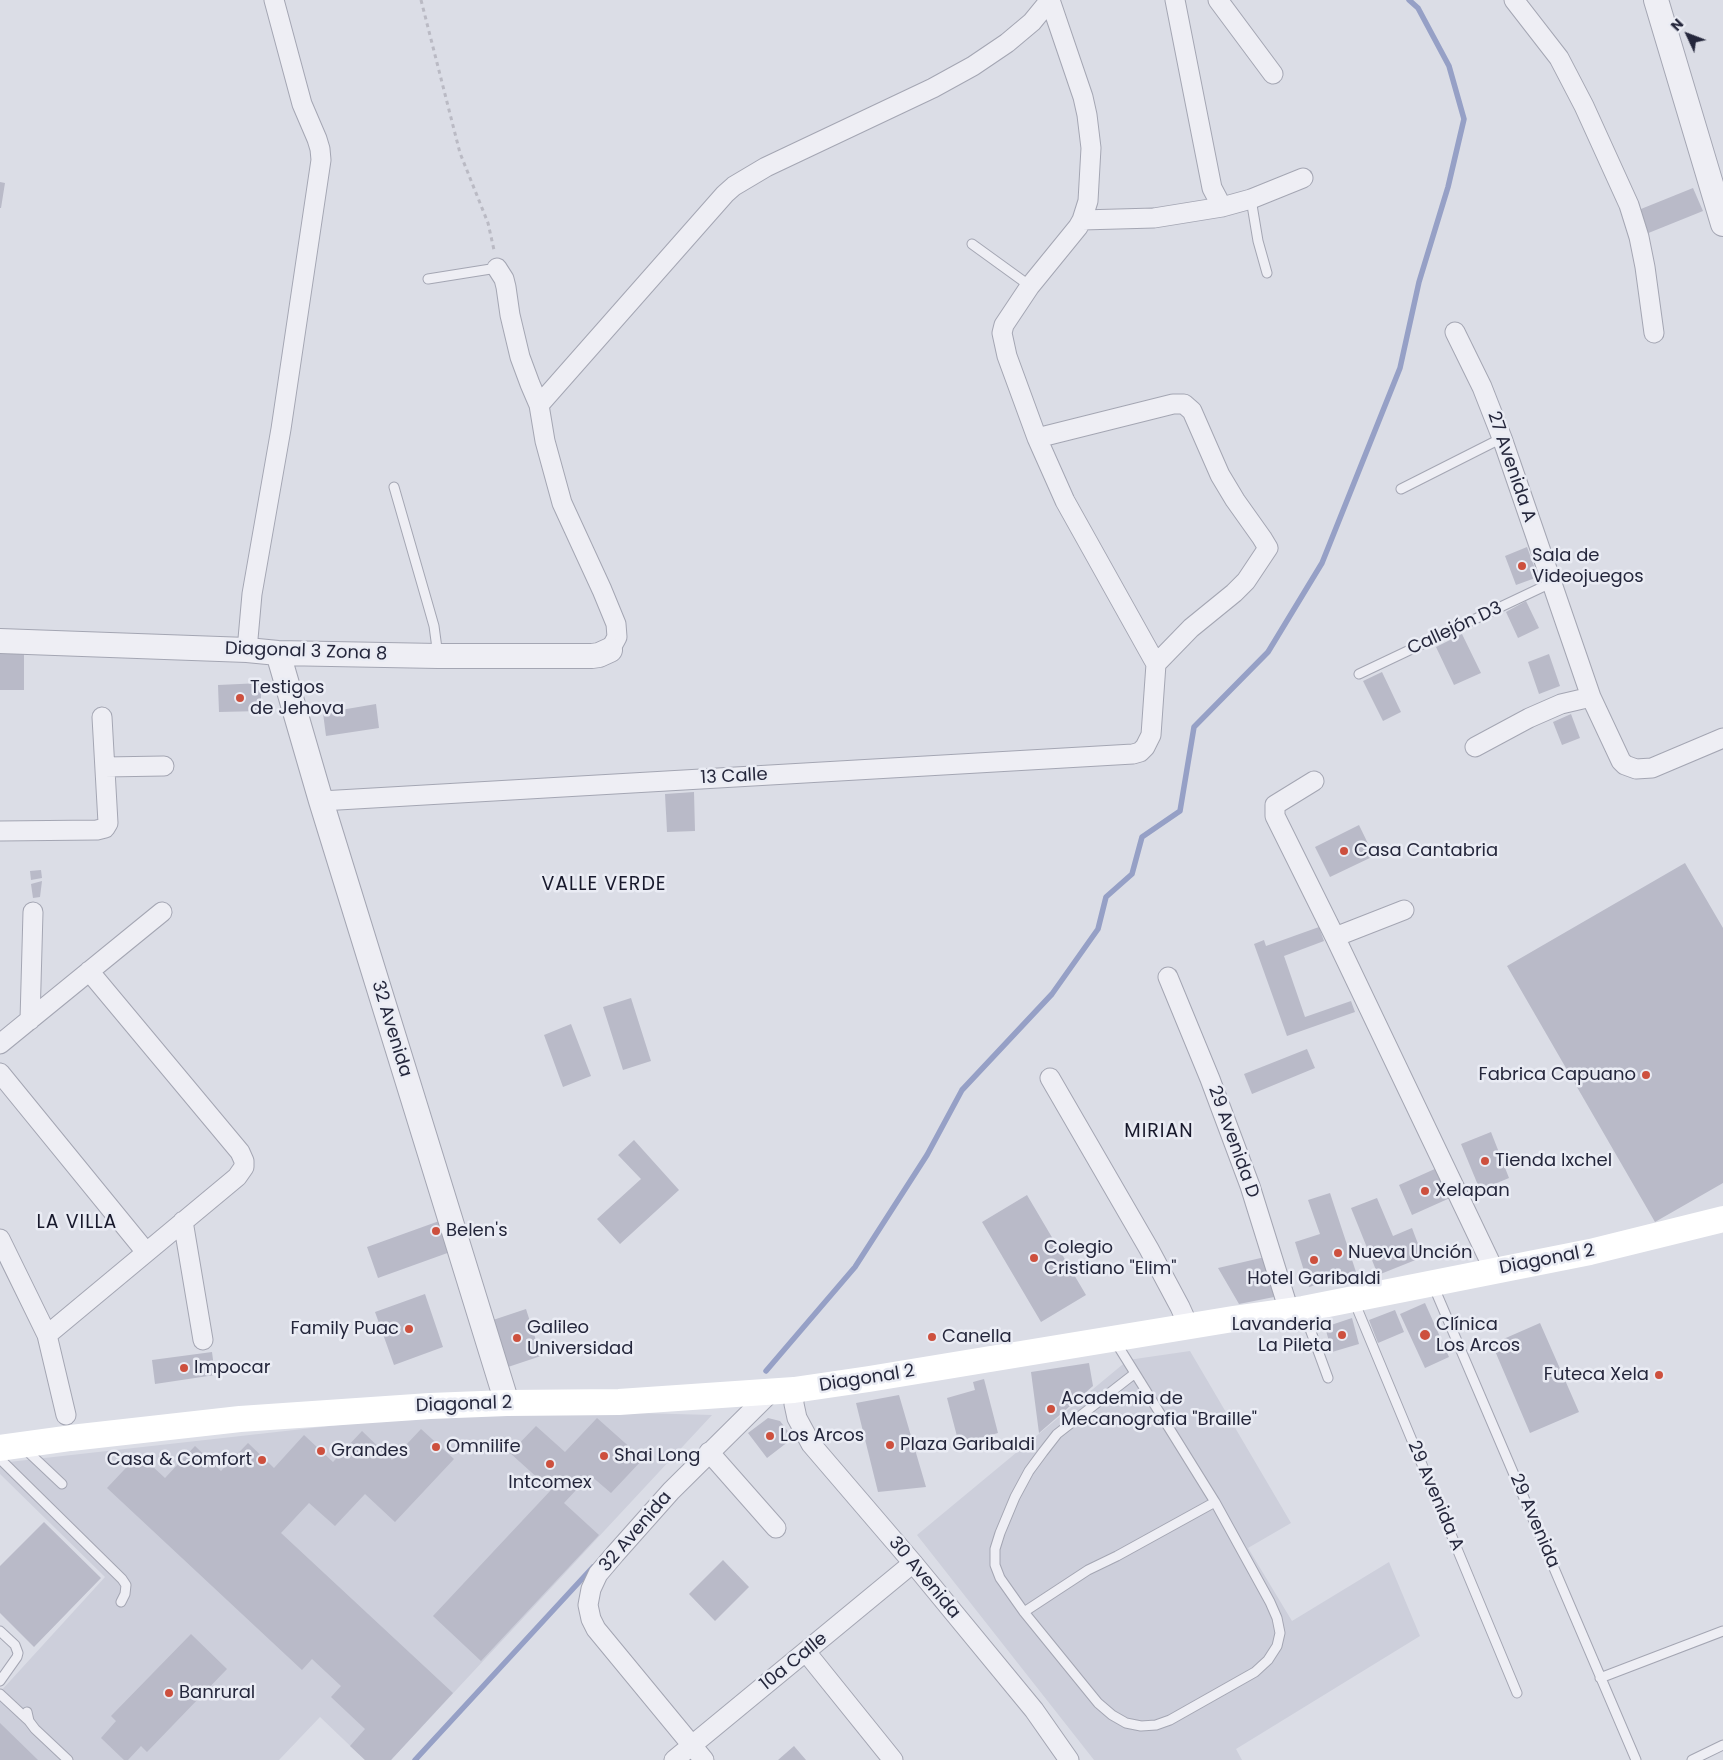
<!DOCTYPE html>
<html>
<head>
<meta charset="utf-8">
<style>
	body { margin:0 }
	#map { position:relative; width:1723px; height:1760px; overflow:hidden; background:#dbdde6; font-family:Poppins,sans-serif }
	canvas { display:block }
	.north { position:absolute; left:1663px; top:10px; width:50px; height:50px; -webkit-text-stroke:4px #eaecf4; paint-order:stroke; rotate:313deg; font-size:14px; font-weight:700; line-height:20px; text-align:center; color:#25273c }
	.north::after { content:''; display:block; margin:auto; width:18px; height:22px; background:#25273c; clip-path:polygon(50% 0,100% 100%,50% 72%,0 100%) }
</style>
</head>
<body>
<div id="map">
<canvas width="1723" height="1760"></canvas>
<div class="north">N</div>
</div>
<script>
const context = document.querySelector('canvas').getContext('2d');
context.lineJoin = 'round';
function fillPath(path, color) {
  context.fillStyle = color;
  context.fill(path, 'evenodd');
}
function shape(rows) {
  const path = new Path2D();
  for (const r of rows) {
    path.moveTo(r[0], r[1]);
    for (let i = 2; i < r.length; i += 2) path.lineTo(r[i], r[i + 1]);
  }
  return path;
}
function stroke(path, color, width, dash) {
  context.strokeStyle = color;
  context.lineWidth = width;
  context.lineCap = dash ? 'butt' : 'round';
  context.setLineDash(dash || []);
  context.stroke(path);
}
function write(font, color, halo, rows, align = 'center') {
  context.font = font + ' Poppins,sans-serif';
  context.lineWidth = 5;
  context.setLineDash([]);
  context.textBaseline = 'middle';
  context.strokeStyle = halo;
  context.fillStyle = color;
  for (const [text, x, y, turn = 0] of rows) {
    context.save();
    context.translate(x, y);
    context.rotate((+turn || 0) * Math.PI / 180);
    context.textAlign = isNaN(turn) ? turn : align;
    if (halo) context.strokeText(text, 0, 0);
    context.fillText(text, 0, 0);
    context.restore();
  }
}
const built = shape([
	[1190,1351,1291,1523,1248,1548,1292,1621,1389,1562,1420,1636,1236,1749,1242,1760,1094,1760,917,1535,1128,1360],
	[601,1412,712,1415,391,1760,365,1760,320,1717,279,1760,0,1760,0,1692,105,1577,0,1474,0,1463,437,1414]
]);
const stream = shape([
	[766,1371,855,1267,927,1155,962,1090,1052,994,1098,929,1106,897,1132,874,1142,837,1180,811,1194,727,1268,652,1322,563,1400,368,1419,282,1448,187,1464,119,1449,66,1418,8,1409,0],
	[415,1760,593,1567]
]);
const building = shape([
	[0,182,5,183,1,208,0,208],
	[1693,188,1703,211,1646,234,1636,211],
	[1527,547,1538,577,1516,585,1505,556],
	[1526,601,1539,628,1518,638,1506,612],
	[1462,634,1481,673,1454,685,1436,647],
	[0,648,24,648,24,690,0,690],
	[1549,654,1560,686,1539,694,1528,662],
	[1382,672,1401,712,1383,721,1363,681],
	[261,683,261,711,219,712,218,685],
	[376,704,379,728,326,736,323,713],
	[1571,714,1580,738,1562,745,1553,722],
	[694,792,695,831,667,832,665,794],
	[1359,825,1374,856,1330,877,1315,847],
	[1685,863,1723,928,1723,1183,1655,1222,1507,966],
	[41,870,42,878,31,880,30,871],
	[42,881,40,897,33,898,31,884],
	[1319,927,1324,941,1284,956,1305,1017,1351,1001,1355,1012,1287,1036,1254,944,1264,940,1266,946],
	[631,998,651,1061,623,1070,603,1007],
	[571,1024,591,1076,563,1087,544,1035],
	[1307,1049,1315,1068,1252,1094,1244,1074],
	[1491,1132,1509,1178,1480,1190,1461,1144],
	[634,1140,679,1190,620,1244,597,1219,641,1179,618,1155],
	[1437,1168,1450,1198,1412,1215,1399,1185],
	[1330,1193,1356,1272,1309,1287,1295,1242,1320,1234,1308,1200],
	[1027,1195,1086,1295,1041,1322,982,1222],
	[1377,1198,1393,1236,1412,1228,1423,1257,1378,1275,1351,1208],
	[442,1220,453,1251,378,1278,367,1247],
	[1265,1257,1274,1297,1239,1304,1218,1268],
	[425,1294,443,1347,394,1365,375,1312],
	[1425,1303,1449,1357,1425,1368,1400,1314],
	[526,1309,541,1356,508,1367,493,1320],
	[1395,1310,1404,1332,1378,1343,1369,1320],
	[1352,1318,1359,1344,1332,1352,1325,1327],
	[1540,1323,1579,1412,1530,1433,1492,1344],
	[212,1352,215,1375,155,1384,152,1360],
	[1089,1363,1093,1386,1039,1433,1031,1372],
	[984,1379,998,1433,959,1444,947,1398,975,1390,973,1382],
	[899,1395,926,1487,878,1492,856,1403],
	[597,1418,643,1459,611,1493,590,1475,564,1503,599,1535,481,1661,433,1616,551,1490,510,1453,536,1426,565,1452],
	[768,1418,780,1421,793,1438,767,1458,748,1433],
	[421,1429,454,1459,395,1522,365,1494,335,1526,309,1503,281,1533,453,1693,391,1760,365,1760,350,1746,365,1729,331,1697,341,1686,312,1659,302,1670,107,1488,139,1454,165,1478,195,1446,221,1471,248,1443,274,1468,304,1435,333,1462,362,1431,392,1460],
	[44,1522,101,1578,34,1647,0,1613,0,1566],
	[723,1560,749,1587,715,1621,689,1594],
	[191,1634,227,1669,147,1752,141,1746,128,1760,124,1760,101,1738,116,1721,111,1716],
	[0,1723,38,1760,0,1760],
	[794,1746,806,1760,778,1760]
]);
const path = shape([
	[421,0,460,153,488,223,494,250]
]);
const service = shape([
	[1251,199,1258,241,1267,273],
	[972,244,1030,286],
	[428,279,497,268],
	[394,487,428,605,434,626,438,656],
	[1401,489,1502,438],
	[1359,674,1551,583],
	[1433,1285,1636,1760],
	[1354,1301,1517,1693],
	[1303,1310,1328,1378],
	[1115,1341,1215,1502,1270,1602,1277,1618,1280,1633,1277,1646,1268,1660,1255,1672,1170,1720,1156,1725,1141,1726,1126,1723,1112,1715,1098,1703,1024,1612,1000,1578,995,1565,995,1549,1000,1533,1015,1497,1029,1471,1043,1452,1057,1434,1134,1374],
	[26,1450,62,1484],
	[0,1459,122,1579,126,1585,125,1594,121,1602],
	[1024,1612,1088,1570,1117,1556,1215,1502],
	[0,1631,15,1645,18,1653,17,1657,0,1681],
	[1600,1678,1723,1631],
	[0,1694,29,1721],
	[27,1712,29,1721,35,1729,68,1760],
	[1692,1760,1723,1745]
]);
const minor = shape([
	[1175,0,1212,188,1222,207],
	[1218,0,1273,74],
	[1514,0,1559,58,1584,106,1629,205,1639,237,1645,267,1654,333],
	[1082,220,1154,218,1222,207,1251,199,1303,178],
	[497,268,504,279,506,287,510,315,520,357,530,384,539,405,545,441,562,503,602,590,616,624,617,637,610,650],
	[1455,332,1482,387,1502,438,1591,697,1621,761,1625,765,1636,769,1652,768,1723,738],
	[539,405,725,194,734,186,766,167,933,88,973,66,1007,43,1032,22,1050,0],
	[1037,438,1173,404,1184,404,1192,411,1220,475,1235,500,1262,538,1268,548,1246,581,1234,593,1191,628,1156,664],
	[247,650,252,594,281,429,321,160,320,149,317,139,302,104,274,0],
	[1475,747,1529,718,1561,704,1591,697],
	[105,767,164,766],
	[1314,781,1275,805,1275,816,1335,937,1494,1270],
	[321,801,1133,754,1140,752,1145,747,1151,735,1156,664,1065,501,1037,438,1007,356,1002,333,1004,325,1030,286,1078,227,1082,220,1088,201,1091,148,1087,115,1083,97,1050,0],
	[0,831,97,830,105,828,108,823,102,717],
	[1335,937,1404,910],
	[1168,977,1210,1079,1250,1186,1289,1311],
	[30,1020,33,912],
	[0,1044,162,912],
	[0,1073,146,1252],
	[1050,1078,1149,1249,1180,1307,1189,1327],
	[183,1221,203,1340],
	[0,1239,47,1335,66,1415],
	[47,1335,237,1177,244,1167,244,1161,240,1152,89,971],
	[794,1390,794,1404,797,1418,811,1444,913,1563,1034,1710,1069,1760],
	[709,1452,776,1528],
	[806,1652,893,1760],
	[674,1760,913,1563],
	[704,1760,596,1629,591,1619,588,1605,591,1589,598,1574,615,1554,671,1491,771,1392]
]);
const tertiary = shape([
	[1656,0,1723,224],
	[0,641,247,650,278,653,438,656,592,656,599,655,610,650],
	[278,653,321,801,507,1403]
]);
const secondary = shape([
	[0,1448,71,1438,240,1419,430,1406,507,1403,619,1402,794,1390,869,1379,1233,1319,1303,1309,1590,1252,1723,1219]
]);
const markers = [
	[1522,566,5,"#cd503e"],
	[240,698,5,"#cd503e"],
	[1344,851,5,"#cd503e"],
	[1646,1075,5,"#cd503e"],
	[1485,1161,5,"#cd503e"],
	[1425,1191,5,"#cd503e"],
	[436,1231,5,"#cd503e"],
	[1338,1253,5,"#cd503e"],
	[1034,1258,5,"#cd503e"],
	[1314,1260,5,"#cd503e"],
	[409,1329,5,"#cd503e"],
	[1342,1335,5,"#cd503e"],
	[1425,1335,6,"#cd503e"],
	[932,1337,5,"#cd503e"],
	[517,1338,5,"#cd503e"],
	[184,1368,5,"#cd503e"],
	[1659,1375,5,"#cd503e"],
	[1051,1409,5,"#cd503e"],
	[770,1436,5,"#cd503e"],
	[890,1445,5,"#cd503e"],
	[436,1447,5,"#cd503e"],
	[321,1451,5,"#cd503e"],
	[604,1456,5,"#cd503e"],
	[262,1460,5,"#cd503e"],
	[550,1464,5,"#cd503e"],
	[169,1693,5,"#cd503e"]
];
const streetNames = [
	["27 Avenida A",1511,467,71],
	["Callejón D3",1455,629,-25],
	["Diagonal 3 Zona 8",306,652,2],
	["13 Calle",734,777,-3],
	["32 Avenida",391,1029,73],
	["29 Avenida D",1233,1142,70],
	["Diagonal 2",1547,1260,-11],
	["Diagonal 2",867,1379,-9],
	["Diagonal 2",464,1405,-2],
	["29 Avenida A",1435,1496,67],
	["29 Avenida",1534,1521,67],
	["32 Avenida",636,1532,-49],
	["30 Avenida",924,1578,50],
	["10a Calle",794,1662,-39]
];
const poiNames = [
	["Sala de",1532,556],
	["Videojuegos",1532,577],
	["Testigos",250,688],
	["de Jehova",250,709],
	["Casa Cantabria",1354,851],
	["Fabrica Capuano",1636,1075,"right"],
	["Tienda Ixchel",1495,1161],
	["Xelapan",1435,1191],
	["Belen's",446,1231],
	["Colegio",1044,1248],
	["Cristiano \"Elim\"",1044,1269],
	["Nueva Unción",1348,1253],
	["Hotel Garibaldi",1314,1279,"center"],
	["Lavanderia",1332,1325,"right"],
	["La Pileta",1332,1346,"right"],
	["Clínica",1436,1325],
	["Los Arcos",1436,1346],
	["Galileo",527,1328],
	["Universidad",527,1349],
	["Family Puac",399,1329,"right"],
	["Canella",942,1337],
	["Impocar",194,1368],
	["Futeca Xela",1649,1375,"right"],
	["Academia de",1061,1399],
	["Mecanografia \"Braille\"",1061,1420],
	["Los Arcos",780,1436],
	["Plaza Garibaldi",900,1445],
	["Omnilife",446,1447],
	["Grandes",331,1451],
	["Shai Long",614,1456],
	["Casa & Comfort",252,1460,"right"],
	["Intcomex",550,1483,"center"],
	["Banrural",179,1693]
];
const neighbourhoodNames = [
	["VALLE VERDE",604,885],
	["MIRIAN",1159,1132],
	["LA VILLA",77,1223]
];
fillPath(built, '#cdcfdb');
stroke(stream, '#96a0c6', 5.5);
fillPath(building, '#b9bac8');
stroke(service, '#a4a6b3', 11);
stroke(minor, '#a4a6b3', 21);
stroke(tertiary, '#a4a6b3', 26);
stroke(path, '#babac4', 3, [4, 4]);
stroke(service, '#eeeef4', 9);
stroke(minor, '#eeeef4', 19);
stroke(tertiary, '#eeeef4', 24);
stroke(secondary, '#fff', 26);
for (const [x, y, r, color] of markers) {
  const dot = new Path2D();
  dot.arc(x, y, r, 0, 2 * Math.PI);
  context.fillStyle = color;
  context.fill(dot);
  stroke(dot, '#eaecf4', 2);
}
write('18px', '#25273c', '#eaecf4', streetNames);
write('18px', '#25273c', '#eaecf4', poiNames, 'left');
context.letterSpacing = '1px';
write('19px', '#18192c', '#eaecf4', neighbourhoodNames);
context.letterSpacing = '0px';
</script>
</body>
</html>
